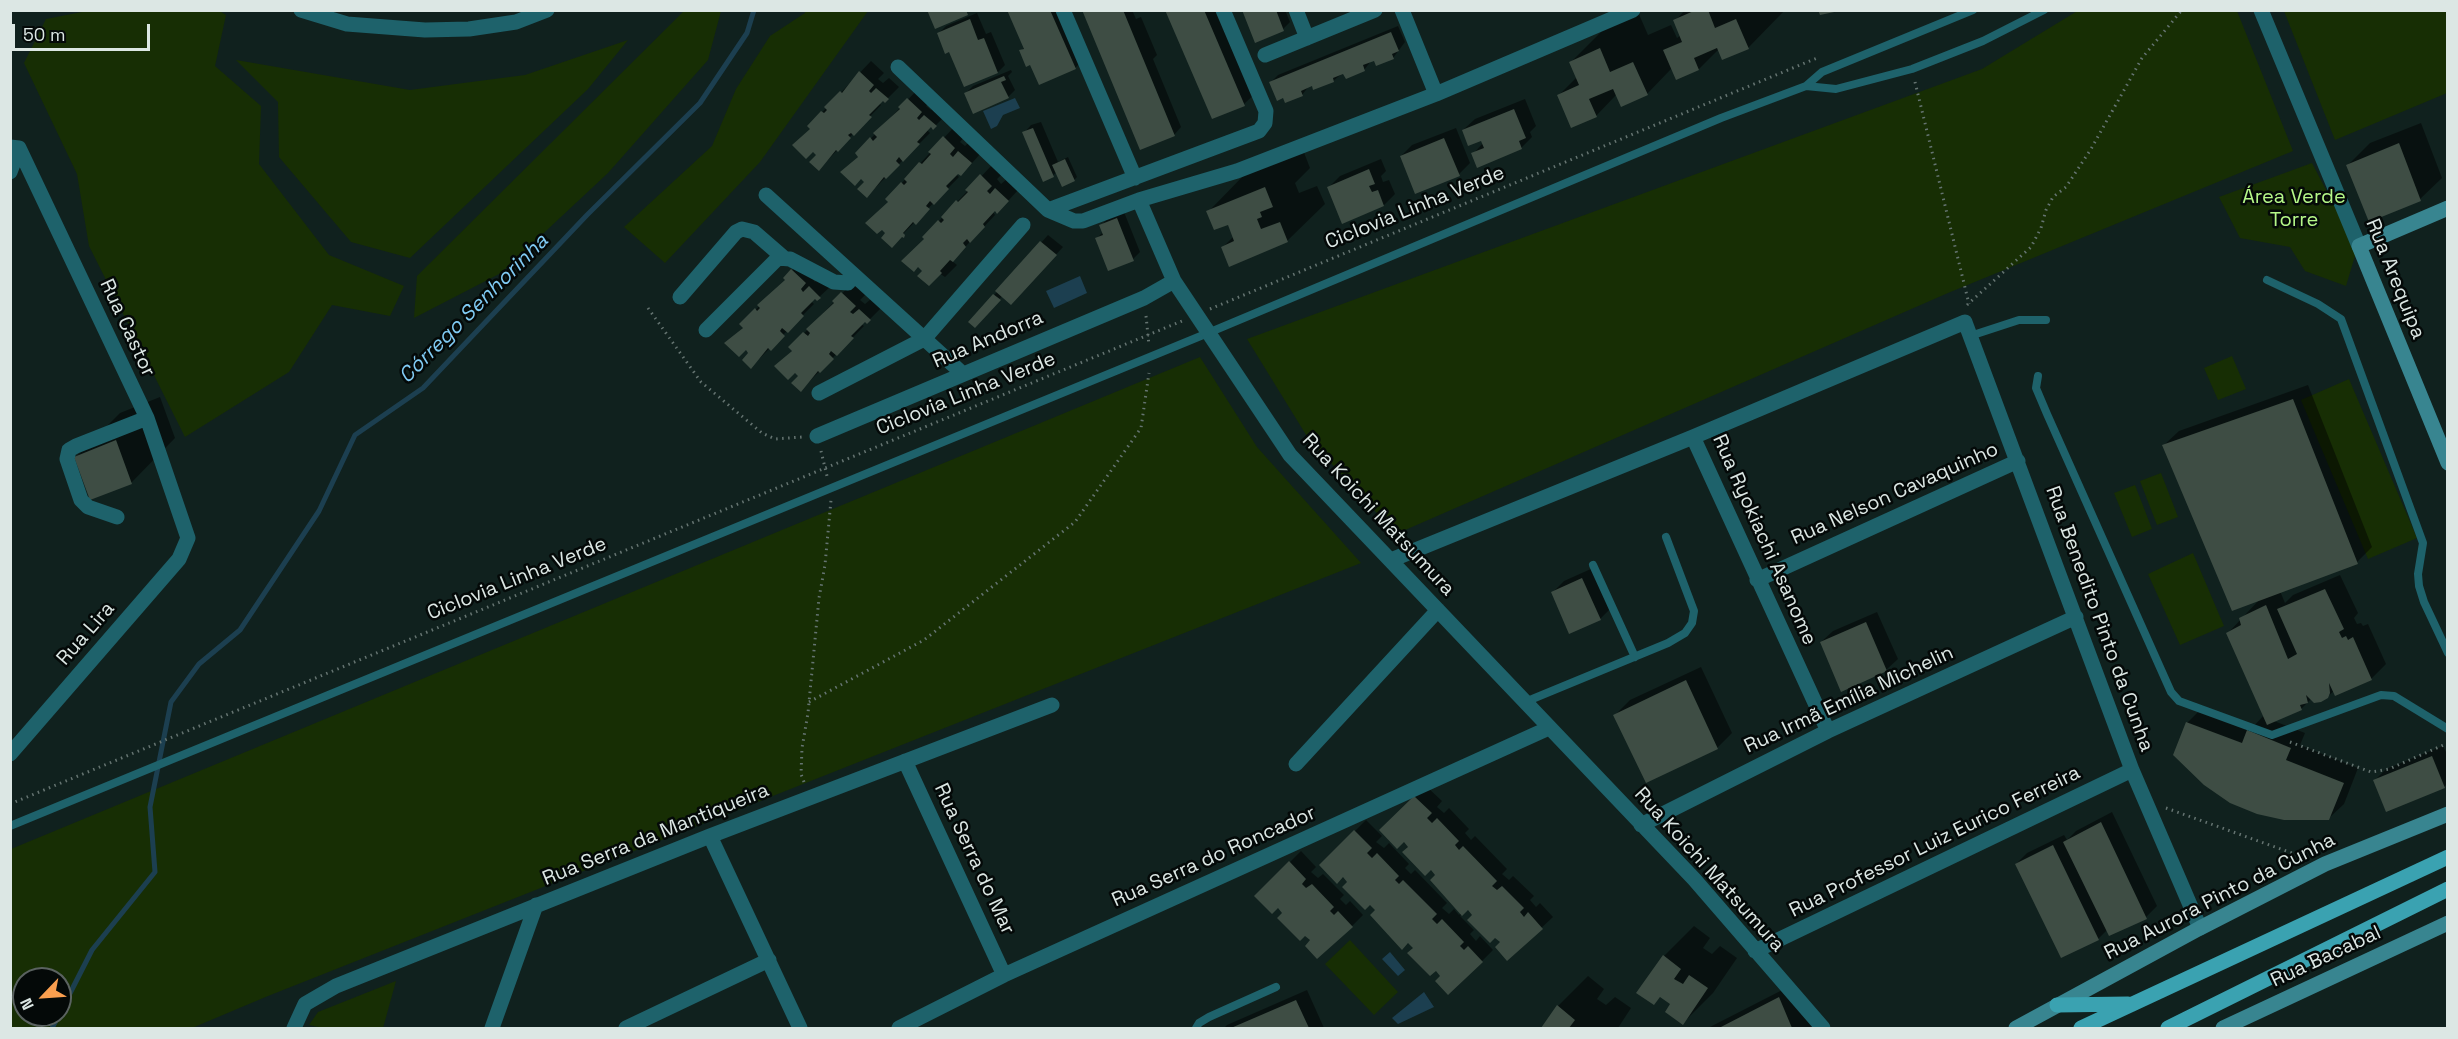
<!DOCTYPE html>
<html>
<head>
<meta charset="utf-8">
<style>
	body { margin:0 }
	#map { position:relative; width:2458px; height:1039px; overflow:hidden; background:#10211e; font-family:"Space Grotesk",sans-serif }
	canvas { display:block }
	.frame { position:absolute; inset:0; border:12px solid #dce7e4; pointer-events:none }
	.north { position:absolute; left:12px; top:967px; width:60px; height:60px; box-sizing:border-box; background:#040908; border:2px solid #5a6260; border-radius:50%; rotate:245deg; font-size:16px; font-weight:700; line-height:24px; text-align:center; color:#dce7e4 }
	.north::after { content:''; display:block; margin:auto; width:21px; height:27px; background:#fa9f4f; clip-path:polygon(50% 0,100% 100%,50% 72%,0 100%) }
	.scale { position:absolute; left:12px; top:24px; width:138px; height:27px; box-sizing:border-box; border:3px solid #dce7e4; border-top:0; padding-left:8px; font-size:18px; line-height:21px; white-space:nowrap; color:#dce7e4; -webkit-text-stroke:4px #040908; paint-order:stroke }
</style>
</head>
<body>
<div id="map">
<canvas width="2458" height="1039"></canvas>
<div class="frame"></div>
<div class="north">N</div>
<div class="scale">50 m</div>
</div>
<script>
const context = document.querySelector('canvas').getContext('2d');
context.lineJoin = 'round';
function fillPath(path, color) {
  context.fillStyle = color;
  context.fill(path, 'evenodd');
}
function shape(rows) {
  const path = new Path2D();
  for (const r of rows) {
    path.moveTo(r[0], r[1]);
    for (let i = 2; i < r.length; i += 2) path.lineTo(r[i], r[i + 1]);
  }
  return path;
}
function stroke(path, color, width, dash) {
  context.strokeStyle = color;
  context.lineWidth = width;
  context.lineCap = dash ? 'butt' : 'round';
  context.setLineDash(dash || []);
  context.stroke(path);
}
function write(font, color, halo, rows, align = 'center') {
  context.font = font + ' "Space Grotesk",sans-serif';
  context.lineWidth = 5;
  context.setLineDash([]);
  context.textBaseline = 'middle';
  context.strokeStyle = halo;
  context.fillStyle = color;
  for (const [text, x, y, turn = 0] of rows) {
    context.save();
    context.translate(x, y);
    context.rotate((+turn || 0) * Math.PI / 180);
    context.textAlign = isNaN(turn) ? turn : align;
    if (halo) context.strokeText(text, 0, 0);
    context.fillText(text, 0, 0);
    context.restore();
  }
}
const green = shape([
	[2079,10,2237,11,2293,151,1948,293,1396,534,1308,438,1247,339,1982,69],
	[87,11,218,10,226,15,215,66,261,106,259,164,329,255,404,286,390,316,332,305,289,372,185,437,89,246,77,174,24,63,46,19],
	[684,11,721,11,708,60,608,173,501,273,414,318,417,276],
	[805,11,868,11,760,162,665,263,624,227,712,146,736,89,770,36,805,13],
	[2284,11,2447,11,2447,93,2335,140],
	[628,40,588,89,410,258,351,242,279,157,278,102,236,60,410,90,525,75],
	[2312,163,2357,249,2346,286,2305,271,2290,247,2240,238,2219,197],
	[2232,356,2246,389,2218,400,2204,368],
	[1200,357,1257,447,1361,563,268,996,192,1028,11,1028,11,849],
	[24,979,60,979,60,1015,24,1015],
	[2349,379,2417,538,2368,559,2301,400],
	[2161,473,2178,517,2157,525,2140,481],
	[2135,485,2152,529,2132,537,2114,493],
	[2193,553,2224,626,2180,645,2148,574],
	[1350,940,1398,992,1374,1015,1325,964],
	[396,981,383,1028,323,1028,309,1025,318,1012]
]);
const water = shape([
	[1015,98,1020,108,1003,115,997,126,991,129,983,111],
	[1080,276,1087,293,1054,308,1046,291],
	[1390,952,1405,970,1398,976,1382,959],
	[1424,992,1434,1007,1398,1024,1392,1018]
]);
const shadow = shape([
	[1009,10,1060,10,1082,61,1075,68,1031,63,1021,51,1025,47],
	[1084,10,1132,10,1136,19,1141,17,1157,55,1153,59,1181,127,1174,135],
	[1167,10,1225,10,1259,90,1244,104],
	[1243,10,1285,10,1290,22,1283,29],
	[1685,10,1785,10,1748,48,1719,49,1699,69,1677,78,1672,68,1647,94,1617,94,1596,116,1559,95,1577,77,1571,62,1609,24,1638,12,1648,35,1671,25,1677,38,1681,35,1675,21],
	[977,13,986,34,991,32,1005,65,998,72,965,85,950,50,939,33,946,26],
	[1398,26,1405,42,1393,58,1371,61,1364,70,1344,72,1333,81,1309,86,1302,95,1271,82,1278,75],
	[871,61,884,73,878,79,883,83,889,78,899,87,885,101,883,99,879,103,881,105,819,169,818,155,812,128,809,126],
	[1011,70,1012,72,1008,76,1015,90,1008,97,966,93,973,86],
	[919,88,932,100,926,106,931,110,936,105,947,114,933,128,931,126,927,130,930,133,867,196,866,182,862,177,842,172,859,156,857,153],
	[1525,99,1536,126,1530,132,1532,137,1521,148,1473,154,1483,143,1482,139,1463,130,1475,119],
	[1041,122,1058,162,1068,157,1077,177,1074,180,1057,172,1053,175,1024,133,1031,125],
	[2421,123,2442,178,2420,199,2348,165,2370,143],
	[955,126,965,136,960,142,965,146,970,141,982,152,972,163,958,172,956,174,959,177,902,235,887,233,889,201,887,199],
	[1456,128,1470,163,1459,174,1401,156,1412,145],
	[1303,150,1310,168,1295,183,1299,193,1317,186,1325,204,1287,241,1223,247,1234,236,1228,223,1208,212,1245,174],
	[1381,159,1386,171,1381,176,1383,182,1389,180,1395,194,1384,205,1343,222,1329,187,1340,176],
	[992,165,1002,174,997,179,1001,184,1007,179,1019,189,1008,201,993,212,995,215,952,261,957,265,945,277,939,273,924,271,926,239,924,237],
	[1124,212,1140,252,1133,259,1097,238,1103,232,1101,226,1108,218],
	[1048,235,1063,247,1018,296,1003,295,975,326,970,322],
	[803,259,811,277,815,282,821,276,831,286,817,299,815,297,811,301,814,304,751,367,750,353,746,348,726,343,744,327,741,324,786,280,785,278],
	[853,282,866,294,860,300,865,304,871,299,881,308,867,322,865,320,861,324,864,326,801,390,800,376,795,371,776,366,793,350,791,347],
	[2308,385,2372,547,2357,562,2280,591,2285,603,2293,595,2340,575,2358,613,2354,618,2357,624,2361,623,2363,626,2368,624,2386,664,2371,679,2334,691,2327,697,2312,698,2301,709,2274,721,2305,733,2300,745,2358,768,2344,804,2328,819,2309,820,2284,819,2187,723,2202,708,2253,727,2264,715,2228,633,2260,599,2164,445,2179,431],
	[160,397,175,438,131,483,76,457,120,413],
	[1593,568,1611,608,1600,619,1553,592,1564,581],
	[1877,612,1898,659,1886,670,1821,642,1833,631],
	[1701,667,1732,733,1717,748,1615,715,1630,700],
	[2443,746,2448,756,2448,783,2444,787,2375,780,2386,769],
	[1426,786,1442,801,1437,807,1444,813,1449,808,1469,829,1465,833,1471,840,1475,836,1507,869,1502,874,1509,880,1513,876,1534,896,1530,900,1536,907,1540,903,1553,917,1508,959,1502,942,1468,908,1460,916,1474,930,1470,934,1476,941,1480,936,1493,950,1482,961,1442,976,1343,875,1321,865,1366,820,1382,836,1376,842,1384,848,1389,843,1409,864,1405,868,1411,874,1415,870,1447,903,1442,908,1449,914,1454,909,1459,915,1461,913,1437,875,1404,840,1381,830],
	[2112,812,2157,906,2146,917,2109,934,2107,930,2098,939,2016,864,2027,853,2064,835,2067,840,2076,831],
	[1301,851,1316,867,1311,872,1318,878,1323,874,1344,895,1340,899,1346,905,1350,901,1363,915,1352,926,1312,940,1278,906,1256,896],
	[1694,926,1710,938,1703,948,1712,954,1720,946,1737,958,1713,993,1683,1023,1672,1004,1661,996,1654,1003,1639,993,1664,956],
	[1588,976,1604,989,1597,999,1606,1005,1615,997,1631,1008,1618,1028,1543,1028,1558,1006],
	[1794,984,1813,1028,1708,1028],
	[1307,990,1324,1028,1224,1028,1227,1025]
]);
const stream = shape([
	[60,1013,92,950,155,872,150,807,171,702,199,664,240,630,319,511,355,435,423,388,587,215,700,103,747,33,754,10],
	[52,1028,59,1015]
]);
const building = shape([
	[927,10,966,10,968,15,935,29],
	[1007,10,1050,10,1076,69,1039,85,1030,65,1026,67,1019,50,1024,49],
	[1082,10,1123,10,1175,136,1140,150],
	[1165,10,1204,10,1245,106,1212,119],
	[1242,10,1276,10,1284,31,1255,43],
	[1696,10,1708,10,1715,28,1736,19,1749,49,1722,60,1717,48,1694,58,1699,70,1676,80,1663,50,1682,42,1673,20],
	[1818,10,1839,10,1839,11,1820,15],
	[970,19,978,40,984,38,998,73,964,87,949,52,945,54,937,33],
	[1391,32,1399,51,1392,54,1394,59,1376,66,1374,61,1363,65,1365,71,1346,79,1343,74,1333,78,1334,82,1313,90,1312,86,1301,91,1303,96,1285,103,1283,98,1277,101,1269,82],
	[1600,48,1610,72,1633,62,1648,95,1621,107,1613,89,1589,99,1597,117,1571,128,1557,95,1579,85,1569,62],
	[859,71,874,85,869,91,871,93,876,88,889,99,885,103,883,101,869,115,872,117,854,136,851,133,848,135,851,138,838,152,836,150,819,171,809,162,816,155,813,152,806,159,792,145,810,129,807,126,821,111,824,113,827,110,824,107,840,91,842,93],
	[1004,76,1006,80,1001,82,1009,98,973,114,964,93],
	[907,98,922,112,917,118,919,120,924,115,937,126,933,130,931,127,917,142,920,144,903,162,899,157,896,161,900,165,886,179,884,177,867,198,857,189,864,182,861,179,855,186,840,172,858,157,855,153,870,137,873,141,877,137,873,133,900,109,898,107],
	[1514,109,1526,138,1519,141,1522,149,1477,168,1471,153,1484,148,1481,141,1468,146,1462,130],
	[1033,128,1054,177,1043,182,1022,132],
	[943,136,955,148,950,154,953,157,958,151,972,163,961,176,958,174,946,186,949,189,934,205,930,201,926,206,930,209,916,225,913,222,903,233,905,235,904,238,902,237,892,248,881,238,885,233,882,230,877,234,865,223,888,202,885,199,901,182,904,185,907,182,904,179,919,162,922,164,931,154,928,152],
	[1444,138,1460,176,1415,194,1400,156],
	[2399,143,2421,201,2369,222,2346,165],
	[1065,159,1075,181,1062,187,1052,165],
	[1369,169,1375,184,1369,186,1372,192,1378,190,1384,206,1342,224,1327,187],
	[980,174,992,186,987,191,990,194,995,188,1009,201,997,214,995,211,983,224,985,227,970,243,967,239,963,243,966,247,953,262,950,260,940,271,942,273,929,286,917,276,922,271,918,267,914,272,901,261,924,239,922,237,938,220,941,223,944,220,941,217,956,200,958,202,968,192,965,190],
	[1265,187,1273,207,1260,212,1262,217,1257,219,1261,229,1280,222,1288,242,1229,267,1221,247,1234,241,1228,225,1214,230,1206,211],
	[1117,218,1134,261,1108,271,1095,238,1103,235,1099,225],
	[1040,241,1057,255,1011,305,995,291],
	[791,269,806,283,801,289,803,292,809,286,821,298,817,301,815,299,801,313,804,316,788,333,782,328,780,331,785,336,771,351,768,348,751,369,742,360,748,353,746,350,739,357,724,343,743,328,739,324,755,308,757,311,760,308,757,305,785,280,783,278],
	[841,292,856,306,850,312,853,314,859,309,871,320,867,324,865,322,851,336,854,338,837,356,831,351,829,354,834,359,820,373,818,371,801,392,791,383,798,376,795,373,788,380,774,366,792,351,788,347,803,332,808,336,810,333,806,329,834,303,832,301],
	[993,294,1001,300,975,328,968,322],
	[2293,399,2358,564,2232,611,2162,445],
	[116,440,132,484,90,500,74,457],
	[1582,578,1601,620,1569,634,1551,592],
	[2325,589,2344,629,2339,632,2342,638,2346,636,2348,640,2353,637,2372,680,2335,696,2329,683,2330,693,2328,698,2321,702,2314,703,2306,695,2308,703,2300,705,2302,710,2267,725,2226,633,2241,625,2239,618,2266,605,2288,659,2297,654,2277,609],
	[1866,622,1887,671,1841,692,1820,642],
	[1686,680,1718,749,1646,783,1613,715],
	[2186,722,2242,743,2247,730,2291,748,2286,760,2344,783,2329,820,2284,820,2257,814,2230,803,2204,785,2173,755],
	[2432,756,2445,788,2386,812,2373,780],
	[1414,796,1432,813,1427,818,1432,823,1437,818,1459,841,1455,845,1459,850,1463,846,1497,881,1492,886,1497,890,1502,886,1524,908,1520,912,1524,917,1528,912,1543,929,1507,961,1495,947,1500,942,1495,938,1490,943,1467,920,1472,915,1468,910,1462,916,1430,880,1435,875,1431,870,1425,876,1402,852,1408,847,1404,842,1397,849,1379,830],
	[2101,822,2147,919,2109,936,2063,842],
	[1354,830,1372,848,1367,853,1372,858,1377,853,1399,876,1395,880,1399,884,1403,880,1437,914,1432,919,1437,924,1442,919,1464,942,1460,946,1464,950,1468,946,1483,962,1448,995,1435,981,1440,976,1436,971,1430,976,1407,953,1413,948,1408,943,1402,950,1370,915,1375,910,1370,905,1365,910,1342,887,1347,882,1343,877,1337,884,1319,865],
	[2053,845,2099,940,2061,958,2015,864],
	[1289,861,1306,879,1302,884,1306,888,1312,884,1334,907,1330,911,1334,915,1338,911,1353,927,1317,959,1305,946,1310,940,1305,936,1300,941,1277,918,1282,913,1278,908,1272,914,1254,896],
	[1663,955,1681,969,1674,979,1683,984,1689,975,1708,988,1683,1025,1665,1012,1670,1004,1660,997,1654,1005,1636,993],
	[1779,997,1792,1028,1719,1028],
	[1296,1000,1309,1028,1231,1028],
	[1557,1005,1575,1020,1569,1028,1541,1028]
]);
const path = shape([
	[1915,82,1969,304],
	[1967,305,2031,247,2041,228,2046,210,2053,197,2066,187,2091,149,2142,58,2182,10],
	[648,308,701,382,762,433,775,439,802,437],
	[1210,309,1817,58],
	[1146,316,1149,345],
	[821,451,827,476],
	[809,702,924,640,1075,522,1141,428,1149,373],
	[2290,742,2371,772,2389,769,2448,743],
	[804,782,801,774,802,748,808,713,819,598,825,565,831,500],
	[10,804,1182,321],
	[2166,808,2303,857]
]);
const lane = shape([
	[1806,86,1836,89,1912,69,1983,41,2044,10],
	[2267,280,2318,304,2341,319,2423,543,2418,574,2419,586,2424,602,2448,653],
	[1970,336,2019,320,2046,320],
	[2038,376,2036,388,2047,414,2171,692,2179,701,2272,735,2381,695,2394,696,2448,729],
	[1593,565,1635,657],
	[1525,702,1668,643,1685,633,1692,623,1694,611,1666,537],
	[10,826,1208,333,1721,118,1806,86,1822,72,1973,10],
	[1196,1028,1199,1023,1209,1017,1276,987]
]);
const street = shape([
	[301,10,347,24,425,30,469,29,516,22,547,10],
	[1063,10,1135,178],
	[1296,10,1307,38],
	[1402,10,1436,94],
	[2261,10,2359,246],
	[1265,55,1375,10],
	[898,67,1048,210,1074,221,1083,221,1139,200,1237,171,1436,94,1633,10],
	[10,147,19,148,147,418,188,538,179,559,10,754],
	[10,172,19,148],
	[766,195,962,373],
	[1139,200,1174,281,1290,455,1694,879,1823,1028],
	[1048,210,1259,131,1265,123,1266,111,1223,10],
	[680,297,736,232,742,229,754,232,784,258],
	[706,330,778,258,790,259,834,282,848,283,854,275],
	[819,393,924,339,1023,225],
	[817,436,1144,298,1174,281],
	[1693,437,1828,731],
	[117,517,88,507,81,500,67,459,69,450,76,446,147,418],
	[1391,560,1693,437,1965,322,2132,770,2200,928],
	[1757,580,2018,461],
	[905,761,1004,975],
	[1296,764,1438,610],
	[1641,825,1828,731,2076,617],
	[710,836,800,1028],
	[1755,951,2132,770],
	[294,1028,305,1004,336,986,710,836,1052,705],
	[492,1028,536,905],
	[626,1028,769,960],
	[899,1028,1004,975,1549,728]
]);
const secondary = shape([
	[2448,208,2359,246,2448,463],
	[2016,1028,2200,928,2325,864,2448,814],
	[2223,1028,2448,923]
]);
const primary = shape([
	[2057,1005,2128,1004],
	[2081,1028,2448,857],
	[2168,1028,2448,889]
]);
const parkNames = [
	["Área Verde",2294,198],
	["Torre",2294,221]
];
const streetNames = [
	["Ciclovia Linha Verde",1415,208,-22],
	["Rua Arequipa",2395,279,68],
	["Rua Castor",127,328,65],
	["Rua Andorra",988,340,-23],
	["Ciclovia Linha Verde",966,394,-22],
	["Rua Nelson Cavaquinho",1895,494,-24],
	["Rua Koichi Matsumura",1378,515,47],
	["Rua Ryokiachi Asanome",1764,540,66],
	["Ciclovia Linha Verde",517,579,-22],
	["Rua Benedito Pinto da Cunha",2099,619,70],
	["Rua Lira",86,634,-49],
	["Rua Irmã Emília Michelin",1849,700,-25],
	["Rua Serra da Mantiqueira",656,835,-22],
	["Rua Professor Luiz Eurico Ferreira",1935,842,-26],
	["Rua Serra do Roncador",1214,857,-24],
	["Rua Serra do Mar",974,859,65],
	["Rua Koichi Matsumura",1709,870,48],
	["Rua Aurora Pinto da Cunha",2220,897,-27],
	["Rua Bacabal",2326,957,-25]
];
const waterNames = [
	["Córrego Senhorinha",474,309,-45]
];
fillPath(green, '#172e04');
fillPath(water, '#1c3f50');
fillPath(shadow, '#0007');
stroke(stream, '#1c3f50', 5);
fillPath(building, '#3e4d44');
stroke(path, '#657471', 3, [1.5, 4.5]);
stroke(lane, '#1e626b', 8);
stroke(street, '#1e626b', 15);
stroke(secondary, '#388590', 15);
stroke(primary, '#3aa2b1', 15);
write('20px', '#b5f788', '#040908', parkNames);
write('20px', '#dce7e4', '#040908', streetNames);
write('italic 21px', '#80cbf4', '#040908', waterNames);
</script>
</body>
</html>
